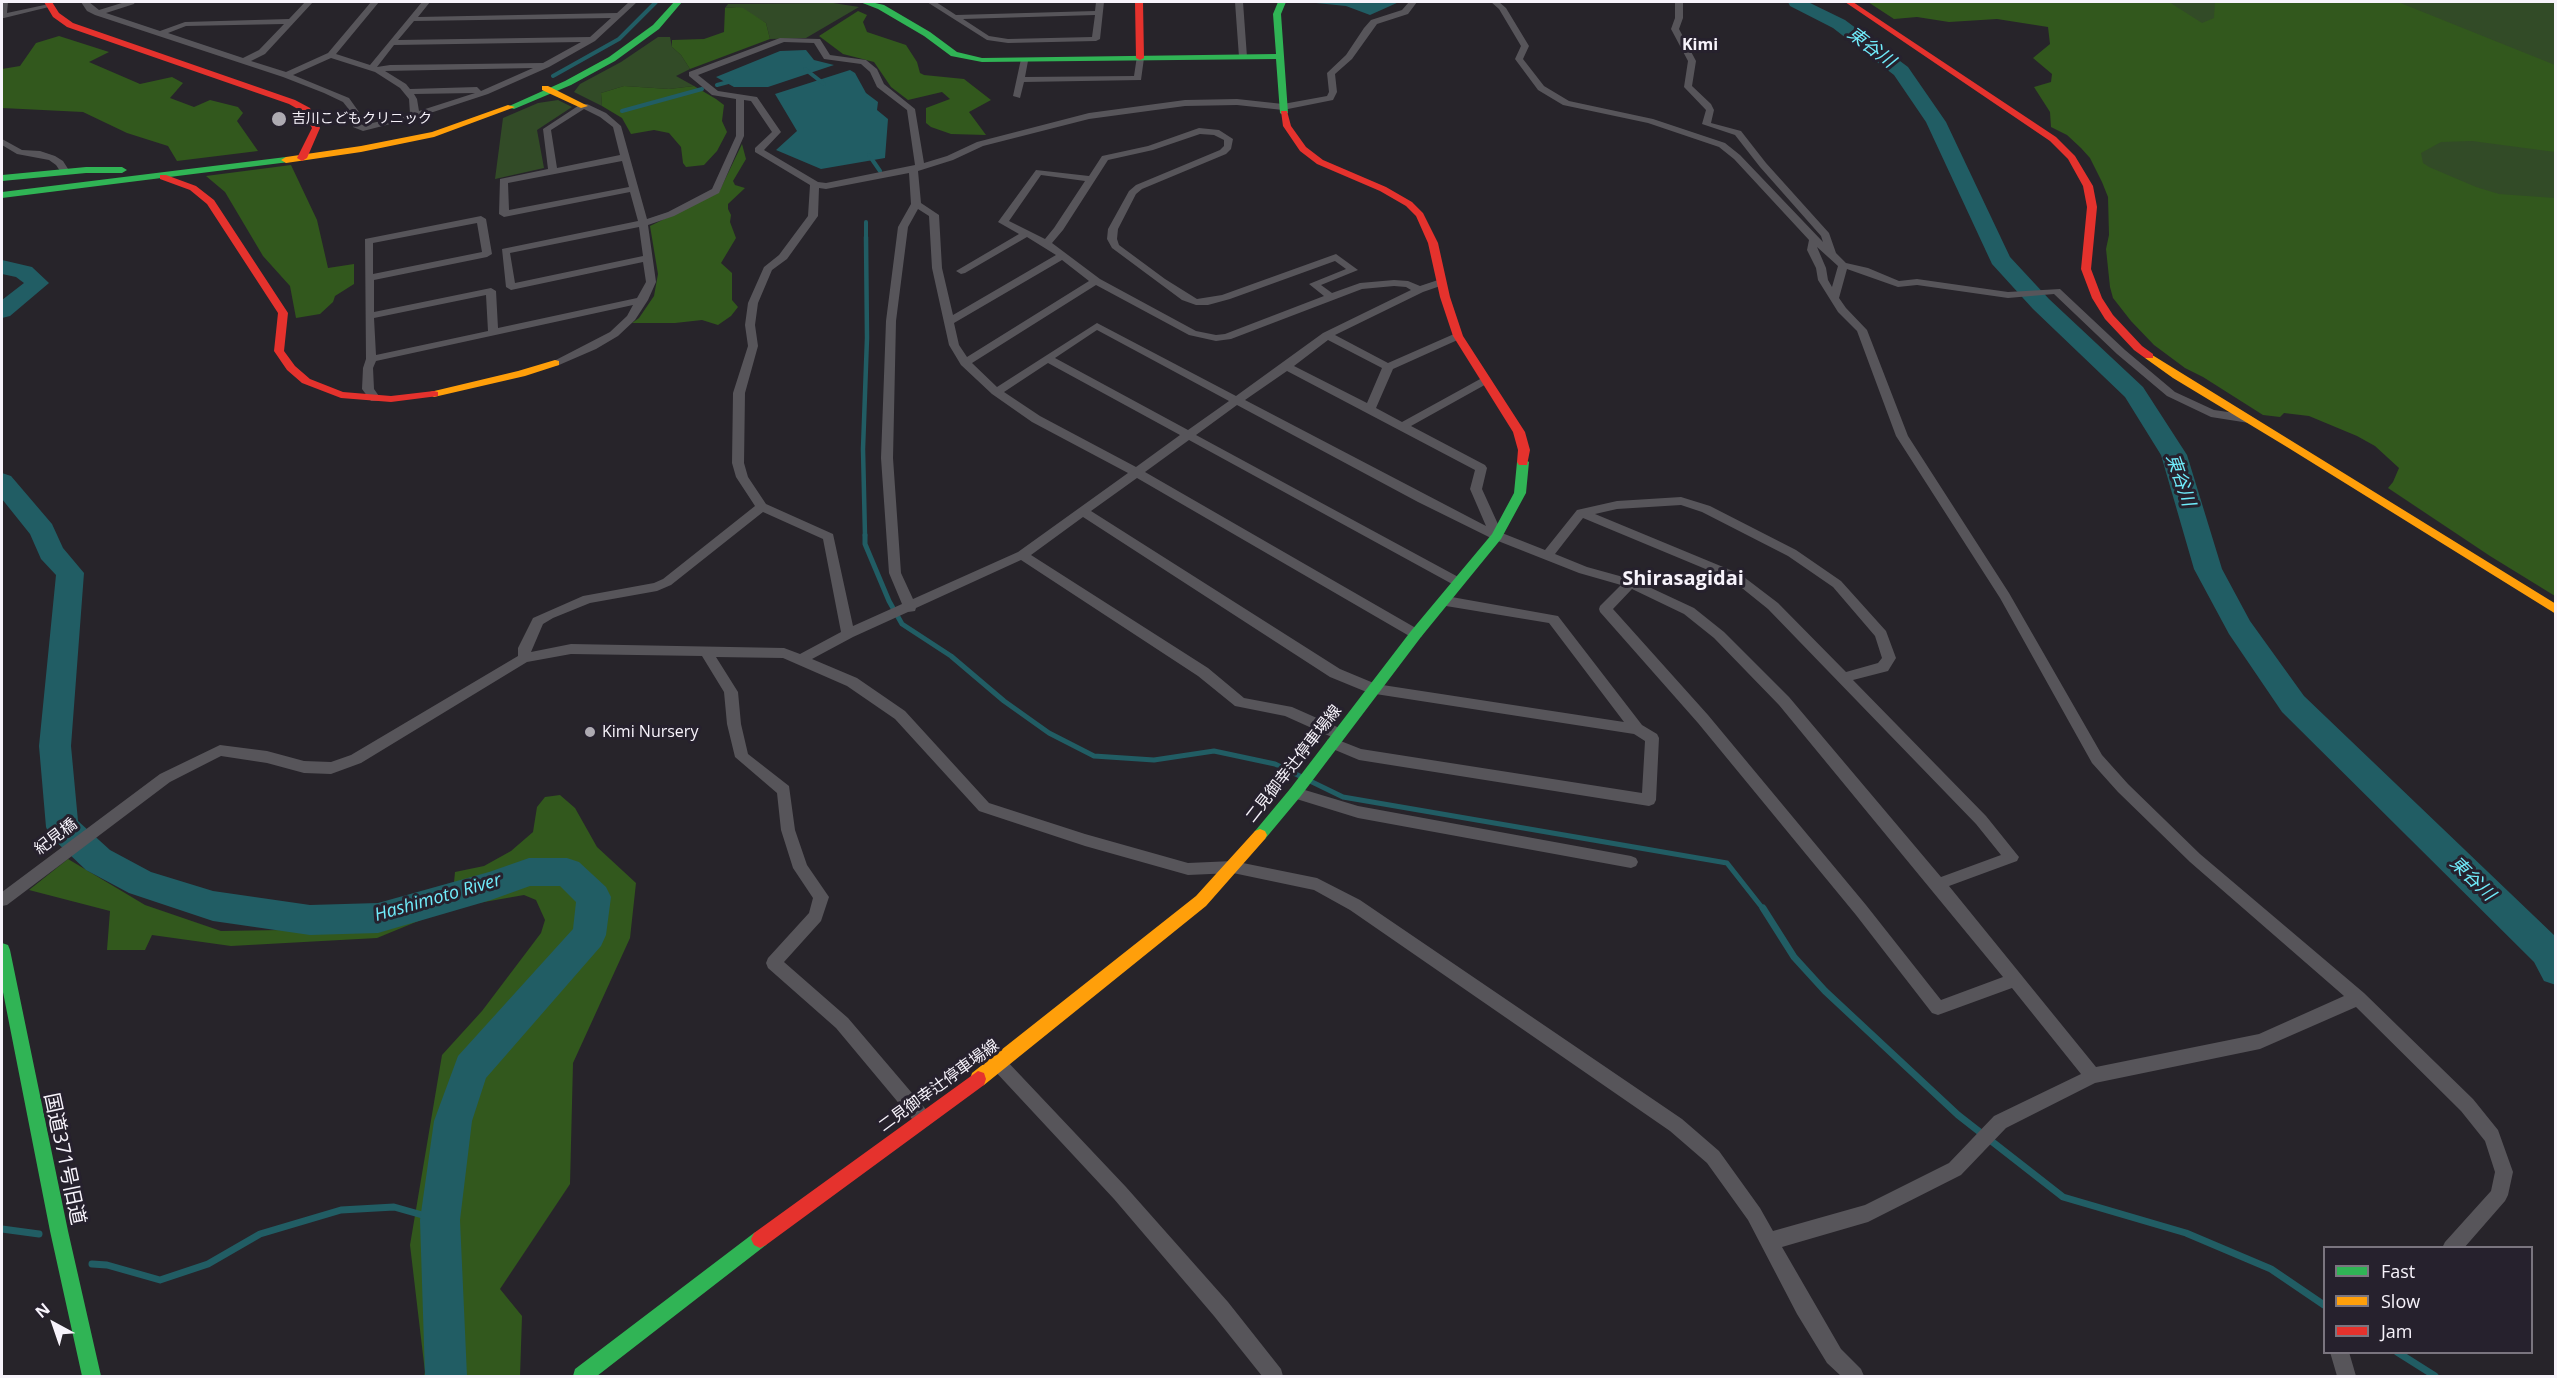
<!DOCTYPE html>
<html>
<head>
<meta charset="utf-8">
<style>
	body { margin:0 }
	#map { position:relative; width:2557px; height:1378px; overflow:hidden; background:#27242a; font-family:"Open Sans",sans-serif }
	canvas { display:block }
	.frame { position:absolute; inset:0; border:3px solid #f7f3fb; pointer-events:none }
	.legend { position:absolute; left:2323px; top:1246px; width:210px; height:108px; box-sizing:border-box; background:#26212d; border:2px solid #7a757f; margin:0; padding:8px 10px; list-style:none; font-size:18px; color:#f7f3fb }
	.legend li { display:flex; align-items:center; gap:12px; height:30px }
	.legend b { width:30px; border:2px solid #7a757f }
	.north { position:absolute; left:24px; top:1294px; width:60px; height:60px; -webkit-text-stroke:4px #26212d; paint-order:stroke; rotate:320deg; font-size:16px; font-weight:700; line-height:24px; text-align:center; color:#f7f3fb }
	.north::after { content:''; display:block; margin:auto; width:21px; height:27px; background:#f7f3fb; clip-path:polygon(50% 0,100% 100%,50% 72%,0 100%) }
</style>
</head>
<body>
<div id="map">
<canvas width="2557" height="1378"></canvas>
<div class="frame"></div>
<ul class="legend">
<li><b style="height:8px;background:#30b455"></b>Fast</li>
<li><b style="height:8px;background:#ff9f0a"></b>Slow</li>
<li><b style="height:8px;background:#e5322d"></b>Jam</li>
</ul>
<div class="north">N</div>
</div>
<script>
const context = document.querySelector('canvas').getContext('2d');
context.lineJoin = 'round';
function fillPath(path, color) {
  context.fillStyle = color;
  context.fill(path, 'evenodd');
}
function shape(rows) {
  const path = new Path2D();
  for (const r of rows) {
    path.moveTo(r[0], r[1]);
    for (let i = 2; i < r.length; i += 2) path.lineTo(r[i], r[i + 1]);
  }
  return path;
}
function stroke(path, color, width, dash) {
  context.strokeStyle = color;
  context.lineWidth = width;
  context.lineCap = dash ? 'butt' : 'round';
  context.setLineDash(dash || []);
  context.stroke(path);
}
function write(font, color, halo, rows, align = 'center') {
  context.font = font + ' "Open Sans","Noto Sans JP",sans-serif';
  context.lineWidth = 6;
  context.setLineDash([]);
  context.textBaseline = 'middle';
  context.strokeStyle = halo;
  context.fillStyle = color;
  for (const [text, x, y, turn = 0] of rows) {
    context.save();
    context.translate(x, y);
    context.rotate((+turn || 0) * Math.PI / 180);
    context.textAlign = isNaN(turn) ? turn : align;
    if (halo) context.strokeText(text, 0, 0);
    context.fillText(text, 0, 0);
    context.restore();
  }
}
const green = shape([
	[2120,2,2555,2,2555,231,2324,158],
	[833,3,859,7,806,38,770,39,766,23,737,7,725,8,728,4],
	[658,37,670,37,672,47,681,55,690,69,676,76,694,86,669,89,624,86,601,93,602,106,574,92,580,84,621,62],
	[558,100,572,107,537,130,544,168,495,179,503,118,538,103]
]);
const forest = shape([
	[1868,2,2169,2,2202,23,2214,18,2215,2,2398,2,2555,65,2555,152,2472,141,2441,142,2421,153,2423,163,2429,167,2476,187,2499,194,2555,198,2555,596,2490,556,2388,488,2393,482,2399,468,2375,446,2357,436,2309,416,2284,413,2280,417,2263,415,2203,377,2185,368,2154,345,2131,321,2113,298,2110,287,2106,249,2109,235,2108,197,2102,182,2090,158,2081,148,2067,135,2051,127,2050,112,2034,87,2051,82,2052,74,2033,58,2050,44,2048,27,1997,19,1949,22,1917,17,1894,19],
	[737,7,743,8,766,23,770,39,690,69,681,55,672,47,672,40,704,39,724,32,725,8],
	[858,11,867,15,863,22,867,32,906,45,917,62,920,73,924,75,964,79,991,100,969,112,986,135,951,134,931,127,926,123,926,108,950,99,942,92,908,100,891,87,874,62,843,54,819,36],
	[59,36,109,52,89,62,140,84,172,77,183,83,170,98,194,107,210,100,238,107,243,113,237,121,258,151,177,161,168,146,127,133,83,112,2,108,2,69,20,66,36,43],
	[624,86,669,89,694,86,716,99,724,105,722,121,727,132,717,151,704,165,686,167,683,163,681,147,669,133,654,130,631,134,622,118,602,106,601,93],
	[742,144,746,159,733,181,735,185,745,188,728,204,728,209,731,215,730,222,736,238,721,263,732,273,732,300,738,307,731,316,718,325,702,320,675,323,632,323,639,318,654,296,658,274,650,226,719,192],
	[291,165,317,220,328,268,354,264,354,284,335,296,333,302,320,314,296,318,290,286,263,256,225,192,206,176],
	[560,795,575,808,597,847,636,883,630,938,573,1063,570,1184,500,1289,522,1316,520,1376,424,1376,425,1372,410,1245,442,1055,482,1011,541,933,545,920,536,900,524,895,450,908,377,938,231,946,152,935,145,950,107,950,110,911,29,890,68,859,145,905,221,931,343,929,452,903,455,872,484,866,511,851,533,832,537,807,545,797]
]);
const water = shape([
	[1306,2,1399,2,1370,15,1346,6],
	[806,50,814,60,834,65,768,87,734,87,716,77,780,51],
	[850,70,855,73,866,93,878,102,877,110,888,119,885,158,821,169,776,150,797,131,775,94]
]);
const streamFar3 = shape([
	[805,69,824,84],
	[553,76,619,39,656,2],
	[717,85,732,81],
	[622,111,702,89],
	[869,155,880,171],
	[866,222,866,238]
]);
const streamFar2 = shape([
	[865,536,863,449,867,338,866,237]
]);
const streamFar1 = shape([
	[865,535,865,544,889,601,902,624,951,656,1004,701,1049,733,1094,756,1154,760,1214,751,1275,764,1343,797,1727,863,1764,910]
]);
const stream = shape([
	[1763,908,1794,957,1825,991,1958,1115,2063,1197,2186,1233,2271,1269,2324,1305],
	[2,1229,39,1234],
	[92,1264,107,1265,160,1280,208,1264,260,1234,341,1210,394,1207,440,1220],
	[2397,1352,2435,1376]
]);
const river = shape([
	[1788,2,1808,2,1845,20,1908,67,1946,122,2010,257,2049,299,2143,387,2187,455,2222,569,2250,621,2304,696,2556,937,2556,985,2544,981,2534,962,2282,712,2229,634,2194,569,2161,455,2125,397,2033,309,1992,264,1926,122,1894,75,1833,28,1790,6,1788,2],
	[2,260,32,267,49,283,10,316,2,318,2,300,24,283,16,277,2,274,2,260],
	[2,473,11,476,52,524,63,548,84,573,71,746,78,821,110,850,151,872,213,891,310,905,378,903,489,872,529,858,567,858,579,862,606,887,611,897,606,935,601,946,486,1078,472,1121,460,1220,467,1376,425,1376,420,1220,434,1121,458,1056,573,929,576,902,560,886,530,886,491,900,378,933,310,935,213,921,129,893,86,870,50,836,46,827,39,746,56,575,41,559,30,534,2,499,2,473]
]);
const street = shape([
	[2,2,8,2,7,13,49,4,53,6,4,18,2,18,2,2],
	[81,2,89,2,99,10,125,2,135,2,134,4,106,13,160,31,185,22,289,19,305,2,313,2,265,54,251,61,286,72,328,53,371,2,379,2,336,54,370,65,422,2,430,2,418,17,617,13,629,2,637,2,595,41,549,67,488,94,418,117,363,131,353,127,351,112,343,102,324,93,283,77,95,15,87,11,81,2],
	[611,18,590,37,398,40,414,21,611,18],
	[284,24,259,50,243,58,168,33,186,26,284,24],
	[581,42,543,63,390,65,377,67,394,45,581,42],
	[331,58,375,72,400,88,409,99,410,114,364,125,360,124,359,112,349,98,293,75,331,58],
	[533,68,481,91,477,87,410,89,406,84,385,71,533,68],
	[475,93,419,111,417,99,414,94,475,93],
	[927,2,936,2,956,15,1095,11,1096,2,1104,2,1100,39,1096,41,1008,43,987,40,927,2],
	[1095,15,1092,37,1008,39,989,36,963,19,1095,15],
	[1235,2,1243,2,1247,57,1243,59,1239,57,1235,2],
	[1409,2,1417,2,1408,14,1377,24,1352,59,1335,74,1337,92,1333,100,1283,110,1237,105,1185,106,1089,119,983,146,953,160,918,171,921,203,939,215,942,268,953,315,1056,255,1027,237,965,273,961,274,956,271,1019,234,998,222,1036,170,1089,176,1102,156,1148,146,1199,128,1219,130,1233,139,1231,149,1226,154,1142,189,1136,194,1118,229,1117,239,1119,245,1165,279,1197,299,1222,295,1336,254,1358,270,1321,285,1332,293,1360,283,1394,280,1408,281,1420,286,1438,280,1446,280,1446,284,1423,292,1335,335,1388,363,1454,334,1462,334,1462,338,1393,369,1376,408,1402,422,1482,378,1490,378,1490,382,1411,426,1485,465,1487,468,1482,489,1502,533,1545,550,1577,510,1617,501,1681,497,1710,506,1796,550,1841,581,1886,631,1896,658,1888,671,1853,680,1986,816,2019,857,2017,861,1949,886,2096,1067,2259,1034,2344,996,2190,862,2118,792,2092,763,2000,598,1896,436,1857,331,1838,312,1818,280,1816,268,1807,250,1809,240,1734,159,1719,147,1648,123,1563,105,1538,90,1515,59,1521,46,1499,9,1491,2,1499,2,1506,8,1529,46,1523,59,1544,86,1569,101,1653,119,1725,143,1740,155,1823,242,1821,236,1760,167,1735,135,1702,124,1706,110,1684,87,1688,61,1671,29,1675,18,1675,2,1683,2,1683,18,1679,29,1696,61,1692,86,1711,104,1714,110,1711,123,1741,131,1766,163,1829,233,1836,253,1846,263,1868,268,1899,281,1917,279,2008,292,2060,289,2125,350,2175,392,2214,410,2249,415,2255,419,2249,423,2211,417,2167,396,2117,354,2054,294,2008,298,1917,285,1898,287,1847,269,1839,298,1846,308,1867,330,1908,436,2009,593,2102,755,2128,784,2200,854,2364,993,2473,1099,2498,1130,2513,1172,2508,1195,2505,1201,2464,1248,2442,1248,2445,1242,2491,1191,2495,1172,2485,1141,2461,1111,2356,1007,2260,1049,2095,1083,2006,1128,1961,1175,1868,1222,1782,1247,1841,1349,1861,1369,1864,1376,1841,1376,1827,1363,1797,1314,1748,1220,1707,1163,1670,1131,1350,910,1314,890,1233,873,1188,875,1085,846,979,811,895,719,847,686,783,658,716,657,738,692,741,724,748,754,789,786,795,830,807,865,829,897,821,921,784,962,848,1018,929,1113,932,1119,929,1125,923,1127,917,1125,836,1028,768,968,766,963,768,958,809,913,813,898,793,868,781,830,777,793,735,757,727,724,724,692,702,656,571,654,527,662,361,763,331,774,304,773,267,763,221,756,170,782,7,905,2,906,2,892,160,774,220,745,267,751,304,761,331,762,351,755,518,656,518,648,533,618,583,596,654,583,663,579,755,506,736,477,732,463,733,393,748,346,745,325,748,303,764,267,779,255,808,216,810,185,755,152,755,148,772,132,751,101,744,100,744,136,719,193,674,216,648,225,656,282,648,300,635,320,618,336,596,349,559,365,555,366,550,363,610,332,627,316,633,305,376,361,373,368,374,389,381,399,379,401,371,401,362,389,363,368,366,359,365,239,481,216,486,219,492,254,487,257,374,280,374,312,491,288,496,291,498,328,637,298,646,282,643,262,511,290,506,287,502,249,638,221,630,192,504,217,499,214,500,179,548,169,543,129,581,104,587,104,606,113,621,126,647,219,668,212,712,189,736,136,736,99,712,95,689,76,689,72,780,38,820,39,830,55,866,60,877,69,884,84,915,109,924,163,947,156,977,142,1089,113,1185,100,1237,99,1283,104,1327,96,1329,92,1327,73,1346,55,1364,28,1371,20,1402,10,1409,2],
	[784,42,814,43,824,59,861,64,870,72,877,87,907,110,915,165,826,183,818,182,764,150,781,132,757,97,718,91,698,75,784,42],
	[584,109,600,117,613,127,620,155,557,168,551,130,584,109],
	[1200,134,1214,135,1224,140,1224,146,1220,150,1136,185,1129,191,1108,229,1107,239,1112,248,1182,300,1196,305,1208,305,1230,299,1335,261,1346,269,1309,284,1324,296,1225,334,1216,335,1196,331,1100,279,1052,243,1063,230,1108,160,1153,150,1200,134],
	[622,161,629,187,509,210,508,183,622,161],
	[909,173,911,204,898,227,886,321,881,458,889,573,902,604,853,626,833,534,766,504,748,477,744,463,745,393,758,346,755,325,758,303,772,270,787,259,818,216,819,188,826,189,909,173],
	[1041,175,1085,181,1054,228,1045,239,1009,221,1041,175],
	[918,209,929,216,932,268,949,345,961,365,992,394,1032,422,1128,473,1018,552,913,599,901,573,893,458,896,321,908,227,918,209],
	[477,223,482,252,373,274,373,243,477,223],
	[639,227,643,256,515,283,510,253,639,227],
	[1817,247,1838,266,1832,287,1828,280,1826,268,1817,247],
	[1062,260,1089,281,967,357,959,345,954,323,1062,260],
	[1096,285,1189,335,1216,341,1231,339,1362,289,1394,286,1406,287,1411,290,1323,333,1236,396,1097,323,997,387,972,363,1096,285],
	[486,295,488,331,376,355,374,318,486,295],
	[1097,330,1229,401,1188,430,1055,358,1097,330],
	[1328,340,1382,368,1367,403,1294,366,1328,340],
	[1048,363,1180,435,1136,467,1040,416,1004,392,1048,363],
	[1287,371,1475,470,1470,489,1486,526,1245,400,1287,371],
	[1237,405,1418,502,1493,539,1579,573,1621,585,1600,606,1599,609,1600,612,1698,723,1856,915,1932,1013,1938,1015,2012,988,2081,1074,1994,1116,1949,1163,1865,1205,1773,1231,1760,1208,1719,1151,1682,1119,1360,900,1317,878,1233,861,1188,863,1085,834,989,803,905,711,857,678,812,659,853,637,908,612,915,611,916,608,1021,560,1198,676,1235,706,1285,716,1334,738,1344,738,1346,734,1344,730,1292,707,1244,698,1208,668,1031,555,1083,517,1330,677,1369,693,1634,734,1645,741,1642,793,1361,749,1333,738,1328,739,1326,743,1328,747,1359,760,1649,806,1654,804,1656,800,1659,738,1657,734,1642,725,1558,616,1446,596,1440,601,1446,606,1549,623,1624,722,1376,684,1340,669,1091,511,1137,478,1411,637,1421,637,1423,634,1421,631,1145,472,1189,440,1454,585,1462,585,1464,582,1462,579,1196,435,1237,405],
	[1681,505,1702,512,1788,556,1833,587,1875,636,1882,658,1878,663,1846,672,1778,603,1740,574,1595,514,1617,509,1681,505],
	[763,512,823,539,841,632,800,654,784,648,571,644,531,652,543,624,553,618,590,603,657,591,671,585,763,512],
	[1583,518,1732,580,1768,609,1976,824,2001,855,1941,877,1789,697,1724,632,1694,608,1634,580,1587,567,1555,554,1583,518],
	[1632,589,1684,614,1714,638,1779,705,2003,977,1941,1000,1866,905,1708,715,1613,609,1632,589],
	[1137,56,1144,58,1141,80,1024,82,1020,98,1013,96,1021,59,1028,61,1025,77,1134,76,1137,56],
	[2,139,22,150,40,151,55,156,63,161,70,172,62,174,56,165,49,160,17,154,2,145,2,139],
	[1295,787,1358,806,1631,856,1636,858,1638,862,1636,866,1631,868,1358,818,1290,797,1288,793,1290,789,1295,787],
	[999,1056,1005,1059,1126,1187,1228,1302,1281,1369,1283,1376,1262,1376,1214,1316,1114,1199,993,1069,991,1064,993,1059,999,1056],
	[2330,1352,2349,1352,2356,1376,2337,1376,2330,1352]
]);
const fast = shape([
	[674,2,682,2,659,29,615,61,571,85,514,109,507,107,565,81,609,57,653,25,674,2],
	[860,2,871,2,884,5,930,32,957,52,982,58,1276,54,1273,14,1278,2,1286,2,1281,14,1288,113,1284,116,1280,113,1276,59,982,62,951,56,924,36,878,9,860,2],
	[286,157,291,160,289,162,2,198,2,192,286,157],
	[86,167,122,167,127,170,122,173,86,173,2,181,2,175,86,167],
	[1523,458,1529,462,1526,493,1501,539,1421,637,1300,797,1265,839,1260,841,1255,839,1253,835,1255,831,1290,789,1411,631,1492,534,1514,493,1517,462,1523,458],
	[2,943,8,945,10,950,68,1231,101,1376,82,1376,50,1231,2,987,2,943],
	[760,1230,766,1233,769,1239,766,1245,597,1376,573,1376,575,1369,754,1233,760,1230]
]);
const slow = shape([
	[542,86,548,86,588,106,581,108,542,90,542,86],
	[508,105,515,107,434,137,361,152,286,163,281,160,286,157,361,146,432,132,508,105],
	[2149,353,2556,604,2556,614,2287,447,2173,378,2145,358,2145,354,2149,353],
	[555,360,559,361,559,365,525,376,434,397,428,394,430,392,518,371,555,360],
	[1260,829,1265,831,1267,835,1265,839,1206,906,984,1085,978,1087,972,1085,970,1079,972,1073,1196,896,1255,831,1260,829]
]);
const jam = shape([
	[44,2,52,2,59,13,73,23,295,100,310,108,320,128,307,158,302,161,297,158,312,128,303,112,289,104,67,27,53,17,44,2],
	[1135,2,1143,2,1144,58,1140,60,1136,58,1135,2],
	[1845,2,1853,2,2056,137,2075,156,2093,186,2097,207,2091,269,2102,298,2113,315,2142,346,2153,354,2153,358,2145,358,2134,350,2105,319,2092,298,2081,269,2087,207,2083,186,2068,159,2050,141,1845,2],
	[1281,111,1287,111,1291,126,1306,147,1323,160,1386,187,1412,202,1423,213,1438,243,1450,297,1463,336,1525,432,1530,450,1527,465,1519,465,1517,462,1518,450,1513,432,1453,336,1440,297,1428,243,1416,216,1406,206,1380,191,1317,164,1300,151,1283,126,1281,111],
	[160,175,166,175,196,186,214,200,288,313,284,351,295,366,310,379,343,392,391,396,434,391,438,392,438,396,391,402,341,398,302,383,287,370,274,351,278,313,207,204,190,190,160,179,160,175],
	[978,1071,984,1073,986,1079,984,1085,766,1245,760,1248,754,1245,751,1239,754,1233,978,1071]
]);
const markers = [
	[279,119,8,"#aeabb2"],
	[590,732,6,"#aeabb2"]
];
const farPoinames = [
	["吉川こどもクリニック",292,119]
];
const farQuarternames = [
	["Kimi",1700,45]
];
const poiNames = [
	["Kimi Nursery",602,732]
];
const streetNames = [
	["二見御幸辻停車場線",1294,764,-52],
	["紀見橋",56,837,-37],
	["二見御幸辻停車場線",939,1086,-36]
];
const waterNames = [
	["東谷川",1871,48,37],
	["東谷川",2180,480,71],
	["東谷川",2472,879,44],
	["Hashimoto River",438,898,-16]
];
const quarterNames = [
	["Shirasagidai",1683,579]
];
const nearStreetnames = [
	["国道371号旧道",64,1159,78]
];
fillPath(green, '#324b27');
fillPath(forest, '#32581d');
fillPath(water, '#215d64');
stroke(streamFar3, '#215d64', 4);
stroke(streamFar2, '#215d64', 4.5);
stroke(streamFar1, '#215d64', 5);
stroke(stream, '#215d64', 7);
fillPath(river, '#215d64');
fillPath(street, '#57555a');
fillPath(fast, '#30b455');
fillPath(slow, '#ff9f0a');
fillPath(jam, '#e5322d');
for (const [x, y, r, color] of markers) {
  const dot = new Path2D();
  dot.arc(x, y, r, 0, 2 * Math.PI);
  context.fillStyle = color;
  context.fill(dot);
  stroke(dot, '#26212d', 2);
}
write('14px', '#f7f3fb', '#26212d', farPoinames, 'left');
write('bold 16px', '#f7f3fb', '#26212d', farQuarternames);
write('16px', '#f7f3fb', '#26212d', poiNames, 'left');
write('16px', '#f7f3fb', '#26212d', streetNames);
write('italic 18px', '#70ecfb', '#26212d', waterNames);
write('bold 20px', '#f7f3fb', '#26212d', quarterNames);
write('20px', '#f7f3fb', '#26212d', nearStreetnames);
</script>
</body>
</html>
